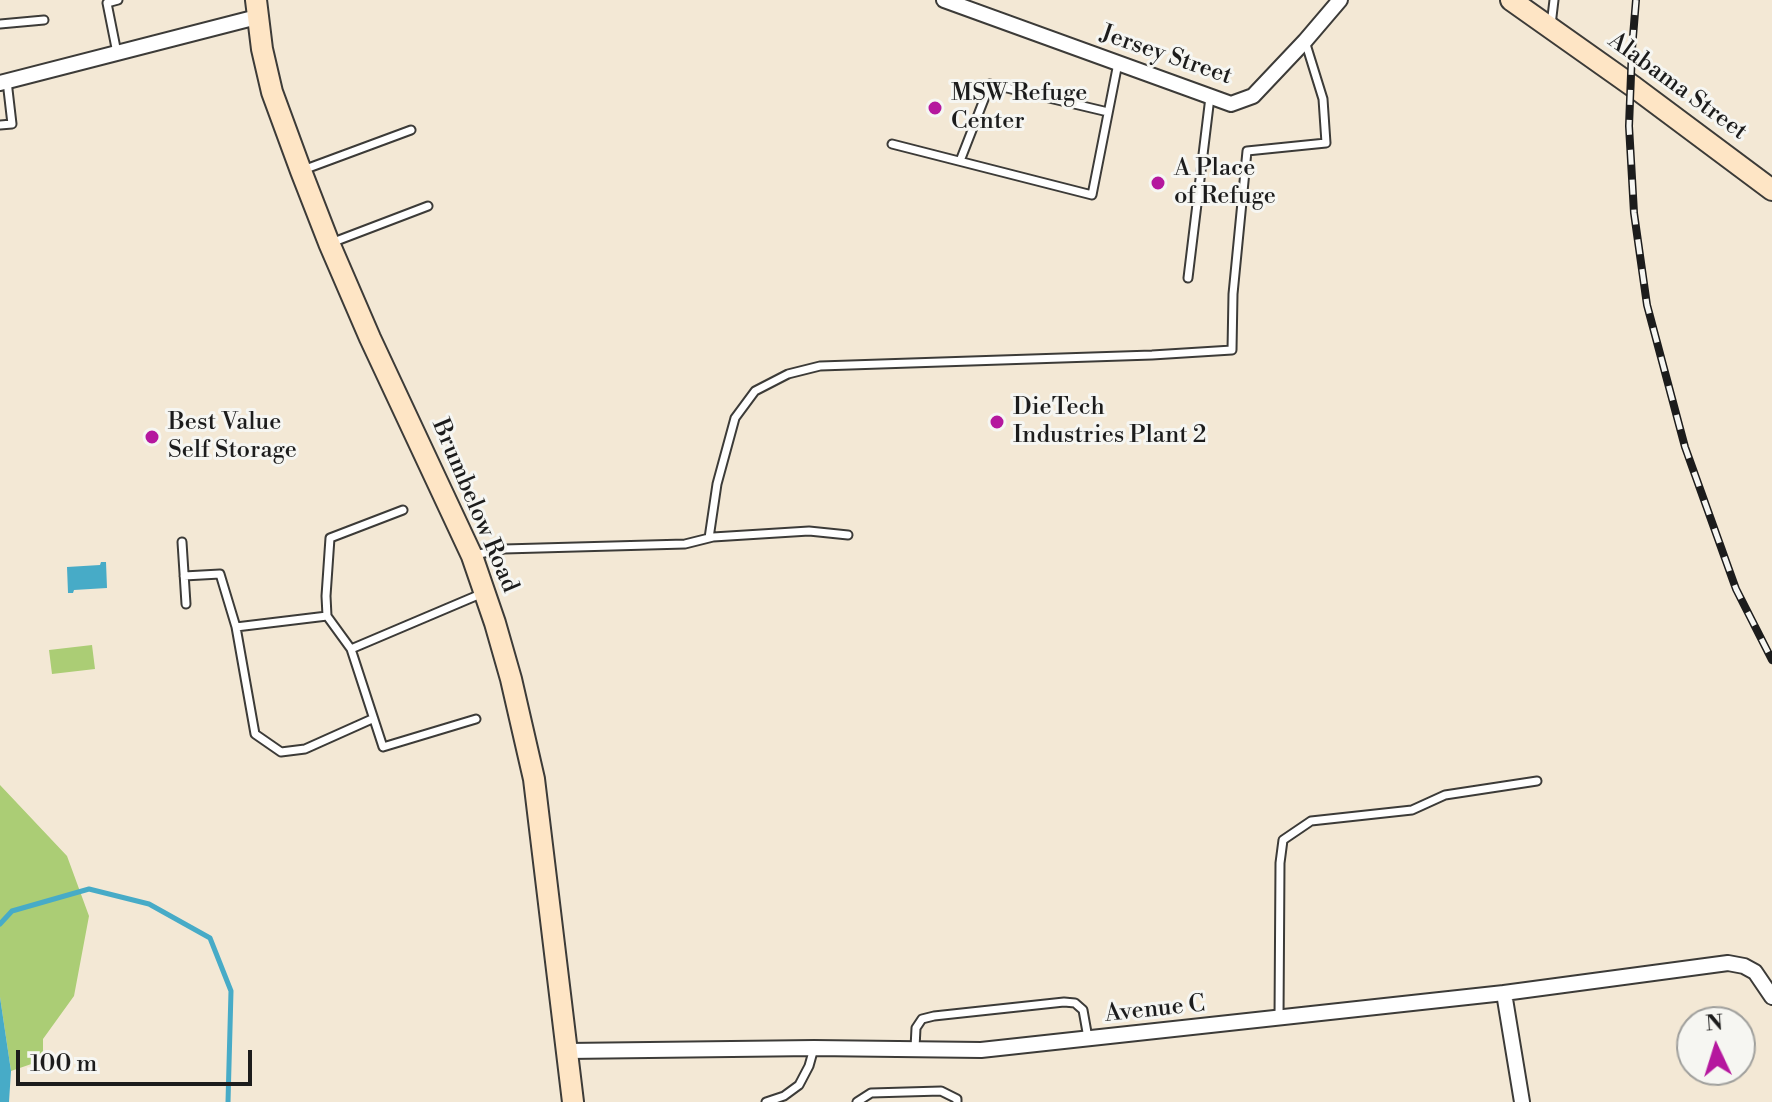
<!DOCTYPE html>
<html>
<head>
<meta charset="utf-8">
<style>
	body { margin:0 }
	#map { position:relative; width:1772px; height:1102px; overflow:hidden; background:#f3e8d5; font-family:"Libre Bodoni",serif }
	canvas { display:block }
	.north { position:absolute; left:1676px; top:1006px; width:80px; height:80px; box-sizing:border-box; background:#f6f6f2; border:2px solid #9f9f9c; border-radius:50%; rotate:356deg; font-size:22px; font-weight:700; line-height:32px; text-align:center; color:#1c1c1c }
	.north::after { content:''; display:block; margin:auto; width:28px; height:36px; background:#b5179e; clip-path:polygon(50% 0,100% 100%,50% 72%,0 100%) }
	.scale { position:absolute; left:16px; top:1050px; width:236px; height:36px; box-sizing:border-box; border:4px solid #1c1c1c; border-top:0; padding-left:10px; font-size:24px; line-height:28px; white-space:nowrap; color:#1c1c1c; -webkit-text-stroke:6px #f6f6f2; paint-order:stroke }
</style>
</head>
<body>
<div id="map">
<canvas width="1772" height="1102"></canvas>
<div class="north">N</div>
<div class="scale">100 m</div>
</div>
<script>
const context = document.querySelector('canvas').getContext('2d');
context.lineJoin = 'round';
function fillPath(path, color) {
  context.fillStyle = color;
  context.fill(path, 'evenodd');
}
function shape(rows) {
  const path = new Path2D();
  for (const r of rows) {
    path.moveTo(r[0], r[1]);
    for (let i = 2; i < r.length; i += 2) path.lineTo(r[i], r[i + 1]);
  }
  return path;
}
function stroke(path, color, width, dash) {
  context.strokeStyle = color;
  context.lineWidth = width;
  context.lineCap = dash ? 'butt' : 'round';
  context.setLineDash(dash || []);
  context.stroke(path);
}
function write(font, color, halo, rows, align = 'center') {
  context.font = font + ' "Libre Bodoni",serif';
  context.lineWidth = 6;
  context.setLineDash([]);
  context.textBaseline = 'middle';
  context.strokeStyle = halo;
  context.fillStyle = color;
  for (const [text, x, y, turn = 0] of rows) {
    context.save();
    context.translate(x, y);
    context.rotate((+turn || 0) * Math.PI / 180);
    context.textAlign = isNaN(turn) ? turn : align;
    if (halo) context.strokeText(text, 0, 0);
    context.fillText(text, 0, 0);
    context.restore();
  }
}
const green = shape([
	[92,645,95,669,52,674,49,650],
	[0,785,67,856,89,916,74,996,43,1039,43,1060,11,1071,0,997]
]);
const water = shape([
	[101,562,106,562,107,588,74,590,73,593,68,593,67,567,100,565],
	[0,997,11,1071,9,1102,0,1102]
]);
const stream = shape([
	[0,924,12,911,89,889,149,904,210,938,231,991,228,1102]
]);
const lane = shape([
	[0,24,44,20],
	[1551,25,1554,0],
	[117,53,107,3,118,0],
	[0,125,12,124,7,81],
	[892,144,1092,195,1118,63],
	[960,161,990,84,1108,112],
	[303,170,411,130],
	[331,243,428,206],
	[1188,278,1210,97],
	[403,510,330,538,326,596,327,616,351,649,483,593],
	[709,538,717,484,735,418,755,391,788,374,820,366,1152,355,1232,350,1233,294,1247,151,1326,143,1323,99,1305,41],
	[182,542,186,604],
	[474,555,504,549,685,544,713,537,809,531,848,535],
	[184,576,220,574,236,627,255,734,281,752,305,749,372,719],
	[236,627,327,616],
	[351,649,383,747,476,719],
	[1279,1018,1280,863,1283,840,1311,821,1412,810,1445,795,1537,781],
	[915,1048,916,1028,922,1019,934,1016,1064,1002,1075,1003,1083,1010,1088,1038],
	[766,1102,784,1096,799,1085,809,1066,814,1048],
	[857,1102,871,1093,941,1091,957,1099,957,1102]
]);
const street = shape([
	[944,0,1231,104,1253,96,1305,41,1340,0],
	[0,83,257,17],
	[1504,993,1522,1102],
	[567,1051,814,1048,981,1050,1504,993,1728,963,1744,966,1755,972,1772,997]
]);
const secondary = shape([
	[256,0,262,49,272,92,301,171,329,243,370,338,472,556,495,623,511,679,534,779,573,1102],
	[1511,0,1634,87,1772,190]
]);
const rail = shape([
	[1636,0,1632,49,1629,126,1634,213,1647,305,1685,447,1736,589,1772,660]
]);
const markers = [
	[935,108,8,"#b5179e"],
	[1158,183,8,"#b5179e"],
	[997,422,8,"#b5179e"],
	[152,437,8,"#b5179e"]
];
const streetNames = [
	["Jersey Street",1166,56,19],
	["Alabama Street",1677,87,36],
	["Brumbelow Road",474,506,67],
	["Avenue C",1155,1010,-6]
];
const poiNames = [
	["MSW Refuge",951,94],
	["Center",951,122],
	["A Place",1174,169],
	["of Refuge",1174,197],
	["DieTech",1013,408],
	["Industries Plant 2",1013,436],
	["Best Value",168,423],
	["Self Storage",168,451]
];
fillPath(green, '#abcd75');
fillPath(water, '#47abc7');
stroke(stream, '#47abc7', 5);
stroke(lane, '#3c3b38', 11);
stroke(street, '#3c3b38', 18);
stroke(secondary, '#3c3b38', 24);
stroke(lane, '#fff', 7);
stroke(street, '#fff', 14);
stroke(secondary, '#fee5c5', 20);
stroke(rail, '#1c1c1c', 8);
stroke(rail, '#f6f6f2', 5, [15]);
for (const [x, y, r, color] of markers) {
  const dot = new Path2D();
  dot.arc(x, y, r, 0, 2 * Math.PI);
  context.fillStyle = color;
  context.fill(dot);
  stroke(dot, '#f6f6f2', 3);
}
write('24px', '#1c1c1c', '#f6f6f2', streetNames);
write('24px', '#1c1c1c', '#f6f6f2', poiNames, 'left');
</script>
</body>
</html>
